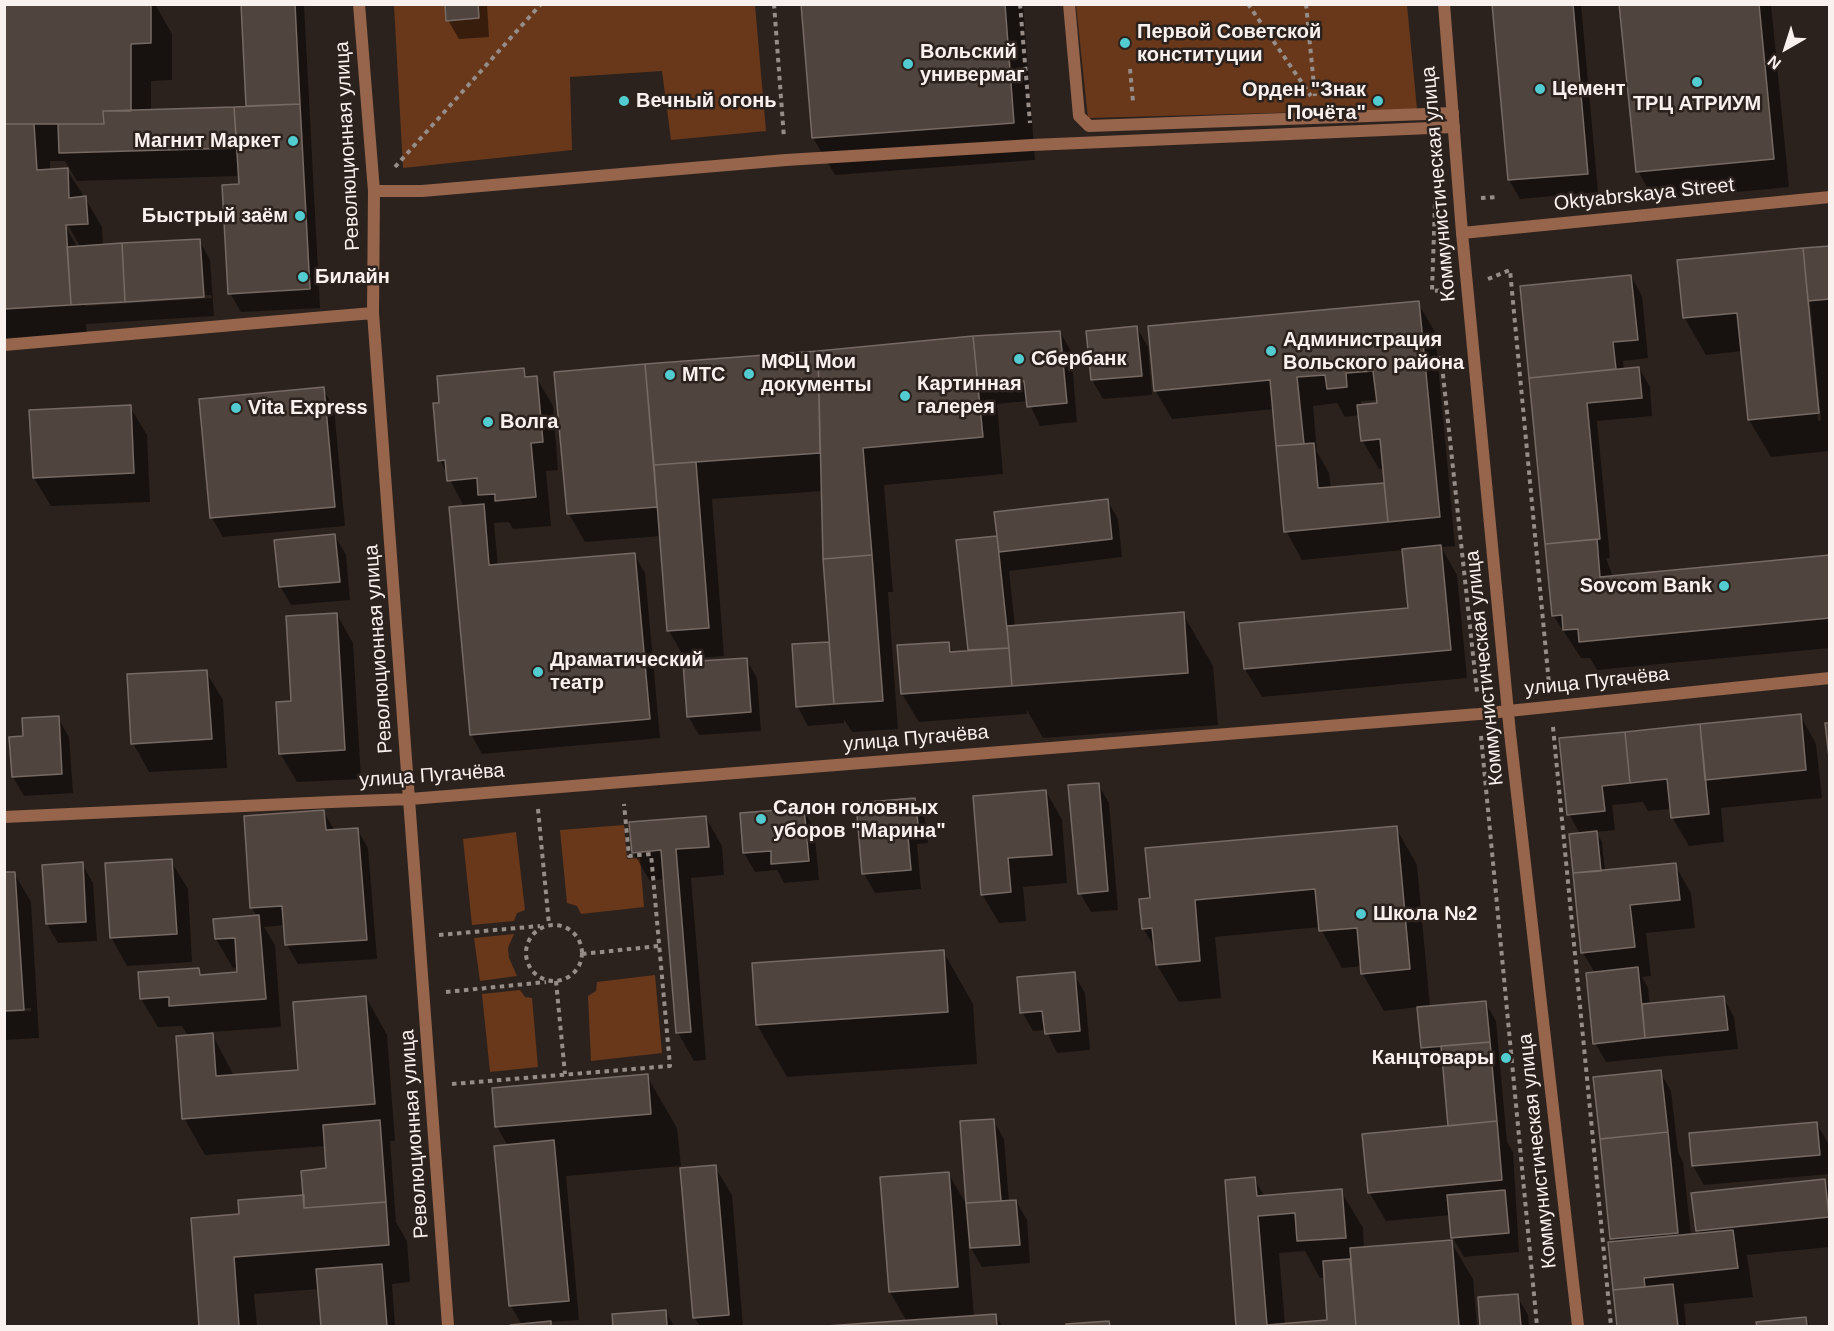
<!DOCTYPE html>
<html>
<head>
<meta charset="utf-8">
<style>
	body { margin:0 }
	#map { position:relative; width:1834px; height:1331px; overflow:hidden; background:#2c221d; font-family:Arial,sans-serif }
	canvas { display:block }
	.frame { position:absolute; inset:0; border:6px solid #f9f1ee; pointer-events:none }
	.north { position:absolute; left:1756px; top:18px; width:60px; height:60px; -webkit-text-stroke:4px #2c221d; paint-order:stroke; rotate:219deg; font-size:16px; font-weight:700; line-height:24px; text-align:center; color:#f9f1ee }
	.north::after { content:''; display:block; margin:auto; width:21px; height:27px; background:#f9f1ee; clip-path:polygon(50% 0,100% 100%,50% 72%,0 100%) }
</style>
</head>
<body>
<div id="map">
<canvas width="1834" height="1331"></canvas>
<div class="frame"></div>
<div class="north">N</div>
</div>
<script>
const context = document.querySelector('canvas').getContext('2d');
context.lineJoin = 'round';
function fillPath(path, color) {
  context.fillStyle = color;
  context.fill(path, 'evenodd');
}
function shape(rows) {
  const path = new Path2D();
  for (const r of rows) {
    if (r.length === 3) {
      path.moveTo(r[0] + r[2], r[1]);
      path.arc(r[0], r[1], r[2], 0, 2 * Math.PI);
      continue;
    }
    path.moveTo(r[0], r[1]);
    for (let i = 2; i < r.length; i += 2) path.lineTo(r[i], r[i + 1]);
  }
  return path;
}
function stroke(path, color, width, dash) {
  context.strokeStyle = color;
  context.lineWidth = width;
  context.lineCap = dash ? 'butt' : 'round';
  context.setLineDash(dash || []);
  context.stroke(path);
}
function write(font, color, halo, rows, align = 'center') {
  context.font = font + ' Arial,sans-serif';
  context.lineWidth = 5;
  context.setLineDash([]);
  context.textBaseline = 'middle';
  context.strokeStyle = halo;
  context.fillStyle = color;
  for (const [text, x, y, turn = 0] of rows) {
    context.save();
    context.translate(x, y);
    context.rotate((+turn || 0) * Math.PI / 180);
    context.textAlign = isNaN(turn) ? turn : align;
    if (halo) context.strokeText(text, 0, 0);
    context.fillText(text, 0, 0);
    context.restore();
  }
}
const green = shape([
	[394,5,755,5,766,131,671,140,662,71,570,77,572,150,403,168],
	[1076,5,1407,5,1417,109,1088,118],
	[624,825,627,859,640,858,644,907,581,914,577,906,567,903,560,830],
	[516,832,525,910,517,913,514,921,472,925,463,839],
	[514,934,508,948,509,958,517,976,480,981,474,938],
	[655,975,662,1053,591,1061,588,996,596,991,597,982],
	[520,990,525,997,532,998,538,1067,490,1072,482,994]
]);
const shadow = shape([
	[4,4,155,4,172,34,172,80,151,81,151,111,248,108,242,4,304,4,320,308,241,312,230,293,240,176,77,181,65,161,50,161,50,171,67,170,85,198,102,227,103,246,199,240,210,260,214,316,86,324,87,333,4,338],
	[64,218,81,248,78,248,61,219],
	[211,295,212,298,85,306,85,303],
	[446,4,487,4,489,37,459,39,448,20],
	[803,4,1023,4,1035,160,835,175,813,138],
	[1494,4,1581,4,1598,192,1520,199,1509,180],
	[1621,4,1771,4,1789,187,1654,200,1638,171],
	[1830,248,1830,451,1771,457,1749,420,1742,351,1706,355,1684,317],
	[1806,294,1810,301,1821,420,1818,421],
	[1631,276,1642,296,1648,358,1623,361,1624,370,1639,368,1650,387,1652,416,1597,421,1610,558,1606,558,1613,577,1830,556,1830,648,1597,670,1590,658,1581,658,1553,615,1521,287],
	[1418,303,1435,332,1455,546,1441,547,1457,575,1467,678,1262,697,1245,669,1241,625,1409,609,1403,550,1302,560,1286,531,1274,409,1172,419,1155,390],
	[1378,400,1378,404,1362,406,1361,401],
	[1337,403,1345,417,1360,415,1362,440,1379,469,1384,468,1386,484,1331,489,1329,473,1317,452,1313,406],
	[1137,328,1148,347,1152,395,1103,399,1092,380],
	[1060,332,1071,351,1077,422,1040,426,1028,401,997,404,1003,474,884,485,893,592,888,592,898,729,852,732,844,719,844,723,808,726,797,706,793,646,831,643,823,491,712,499,724,656,685,659,669,631,661,536,585,542,569,514,644,365],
	[523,370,528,378,536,377,553,406,558,470,546,471,551,526,513,529,509,522,494,523,498,566,634,554,645,573,660,738,482,754,471,734,464,507,440,460,441,404],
	[323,389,334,408,345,526,223,537,212,518,201,400],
	[130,407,147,435,150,502,51,506,34,478],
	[1107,500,1118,519,1122,557,1009,571,1015,627,1183,614,1213,666,1218,725,1043,738,1027,710,1027,714,919,722,902,694,948,643,954,653,970,652,958,542,999,537],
	[335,536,346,555,350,600,291,605,280,586],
	[337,615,353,643,361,779,297,782,280,753,293,703],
	[746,659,757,678,761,731,699,735,688,716],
	[206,672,223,700,227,768,149,772,133,743],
	[1800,715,1816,744,1822,798,1721,808,1724,842,1689,846,1672,817,1671,809,1648,811,1643,802,1612,805,1615,830,1596,832,1602,842,1605,872,1675,865,1691,893,1695,928,1646,933,1651,976,1642,977,1648,988,1650,1005,1723,997,1734,1017,1738,1049,1606,1062,1595,1043,1595,973,1583,953,1580,834,1569,814,1561,739],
	[58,718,69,737,73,793,24,796,13,777,25,738],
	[1098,784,1109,803,1118,910,1091,912,1080,893],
	[1046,791,1062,820,1067,883,1023,887,1026,921,999,923,982,894],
	[914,800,925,819,928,843,917,844,921,889,875,893,864,874],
	[803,809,814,828,819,880,784,883,777,870,755,872,744,853],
	[323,811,335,831,357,829,368,848,377,959,298,964,287,945,285,925,264,927,275,945,281,1027,211,1032,234,1076,300,1071,366,997,387,1035,395,1141,390,1141,396,1222,407,1241,410,1282,392,1284,395,1326,322,1326,319,1289,254,1294,257,1326,201,1326,193,1219,241,1216,305,1196,328,1170,326,1146,205,1155,184,1118,188,1036,182,1026,158,1027,141,999,198,969,202,976,239,973,239,967,233,968,216,939,215,920,257,917,252,908],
	[706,818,722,846,724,875,691,878,706,1060,694,1061,678,1033,665,879,650,881,633,852],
	[1396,828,1417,865,1430,1007,1485,1002,1496,1021,1507,1142,1513,1152,1519,1252,1464,1257,1453,1238,1451,1215,1386,1221,1369,1192,1450,1127,1444,1066,1433,1067,1422,1048,1419,1007,1384,1011,1362,973,1362,966,1342,968,1320,927,1215,937,1221,998,1179,1002,1157,965,1156,950,1143,928,1141,901],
	[171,861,188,889,192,962,127,966,111,937],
	[82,864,93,883,97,941,58,943,47,924],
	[14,873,31,902,39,1038,4,1040,4,1012,31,1011,31,1008,4,1009],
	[943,951,973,1004,977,1064,787,1077,757,1025],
	[1074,974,1085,993,1090,1050,1057,1053,1046,1030,1033,1031,1022,1012],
	[1660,1072,1671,1091,1678,1152,1683,1162,1691,1235,1700,1234,1697,1230,1824,1180,1830,1190,1830,1247,1747,1255,1753,1297,1684,1304,1686,1326,1618,1326,1610,1244,1614,1243,1595,1079],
	[647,1076,677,1128,681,1166,566,1176,579,1320,550,1322,552,1326,512,1326,522,1325,511,1306,508,1146,497,1127],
	[993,1120,1004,1139,1009,1202,1016,1201,1027,1220,1030,1263,982,1267,968,1243,974,1317,995,1315,1002,1326,846,1326,907,1322,890,1292,881,1178,948,1173,968,1207],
	[1817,1124,1828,1143,1830,1174,1704,1185,1693,1166],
	[715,1167,732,1195,743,1326,700,1326,694,1317],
	[1254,1179,1265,1197,1341,1191,1363,1228,1364,1249,1451,1242,1473,1279,1477,1326,1238,1326,1227,1181],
	[1305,1251,1320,1278,1326,1278,1329,1322,1285,1325,1279,1253],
	[1517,1296,1528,1315,1529,1326,1481,1326,1479,1298],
	[665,1311,674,1326,614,1326,613,1316],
	[1806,1319,1810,1326,1758,1326,1758,1323],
	[1109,1322,1111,1326,1068,1326,1068,1325]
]);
const building = shape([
	[4,4,151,4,151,43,131,44,131,111,103,111,104,124,4,124,4,4],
	[241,4,295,4,300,104,246,106,241,4],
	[445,4,478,4,479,18,446,21,445,4],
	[801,4,1005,4,1014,123,812,138,801,4],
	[1492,4,1573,4,1588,174,1508,180,1492,4],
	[1619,4,1759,4,1774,159,1636,172,1619,4],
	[300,104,310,289,228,294,222,185,239,184,234,107,300,104],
	[234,107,237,148,59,153,58,124,104,124,103,111,234,107],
	[4,124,34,124,37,170,68,168,69,198,86,196,88,224,66,225,71,305,4,309,4,124],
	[200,239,204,297,125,302,122,243,200,239],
	[122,243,125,302,71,305,67,247,122,243],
	[1830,246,1830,299,1808,301,1803,248,1830,246],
	[1803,248,1819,413,1748,420,1737,313,1683,318,1677,260,1803,248],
	[1631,275,1638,340,1613,342,1616,369,1529,378,1520,286,1631,275],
	[1419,301,1440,517,1388,522,1380,439,1361,441,1357,405,1377,403,1373,371,1346,373,1347,387,1327,389,1325,375,1297,377,1304,444,1276,446,1270,380,1154,391,1148,326,1419,301],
	[1137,326,1142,376,1091,380,1086,331,1137,326],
	[1060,331,1067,403,1027,407,1024,381,978,385,973,336,1060,331],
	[973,336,983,437,863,448,872,555,823,559,818,351,973,336],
	[818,351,820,453,654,465,645,364,818,351],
	[645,364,657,507,567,514,554,372,645,364],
	[1639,367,1642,398,1587,403,1600,539,1545,544,1529,378,1639,367],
	[524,368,525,377,537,376,543,442,531,443,536,497,495,501,495,494,478,495,477,478,447,481,445,460,438,461,433,403,439,403,437,376,524,368],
	[324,387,335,507,210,518,199,399,324,387],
	[131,405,134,473,33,478,29,410,131,405],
	[1314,443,1318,488,1384,483,1388,522,1284,532,1276,446,1314,443],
	[696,462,709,628,667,631,654,465,696,462],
	[1108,499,1112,539,999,552,994,512,1108,499],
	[484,504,489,565,635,553,650,719,470,735,449,507,484,504],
	[335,534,340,582,279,587,274,540,335,534],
	[997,536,1009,648,968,650,956,540,997,536],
	[1597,539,1600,577,1830,555,1830,618,1579,642,1578,629,1563,630,1562,615,1552,616,1545,544,1597,539],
	[1441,545,1451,650,1244,669,1239,623,1408,608,1402,549,1441,545],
	[872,555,883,701,834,704,823,559,872,555],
	[1184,612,1188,673,1012,686,1007,626,1184,612],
	[337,613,345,750,279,754,276,702,291,701,286,616,337,613],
	[829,642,834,704,796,707,792,644,829,642],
	[949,642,950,652,1009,648,1012,686,901,694,897,645,949,642],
	[747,658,751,712,687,717,683,662,747,658],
	[207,670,212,739,131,744,127,674,207,670],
	[1801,714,1806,770,1705,780,1700,724,1801,714],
	[59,716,62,774,12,777,9,737,23,736,22,718,59,716],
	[1825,723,1830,723,1830,766,1825,723],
	[1700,724,1709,814,1671,818,1667,779,1630,783,1625,732,1700,724],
	[1625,732,1630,783,1602,786,1605,811,1567,815,1559,738,1625,732],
	[1099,783,1108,891,1078,894,1068,785,1099,783],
	[1046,790,1052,855,1008,858,1011,892,981,895,973,796,1046,790],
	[915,798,918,824,907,825,911,870,862,874,856,803,915,798],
	[804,808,809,861,771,864,771,851,743,853,740,813,804,808],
	[324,810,326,830,358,828,367,940,285,945,282,906,250,908,244,816,324,810],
	[706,816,709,847,676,849,691,1032,676,1033,661,850,632,853,629,822,706,816],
	[1397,826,1410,969,1361,974,1357,928,1319,931,1315,889,1195,900,1200,961,1156,965,1152,928,1142,929,1139,899,1150,898,1145,848,1397,826],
	[1597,831,1601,871,1573,873,1569,834,1597,831],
	[172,859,177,934,110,938,105,863,172,859],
	[83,862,86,922,46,924,42,865,83,862],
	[1676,863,1680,900,1630,905,1635,947,1581,953,1573,873,1676,863],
	[4,872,15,872,24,1010,4,1011,4,872],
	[259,915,266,999,169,1006,169,997,140,999,138,972,199,968,200,975,237,972,235,938,215,939,213,919,259,915],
	[944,950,948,1012,756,1025,752,963,944,950],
	[1638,967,1645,1038,1593,1044,1586,973,1638,967],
	[1075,972,1080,1031,1045,1034,1042,1011,1020,1013,1017,977,1075,972],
	[366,996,375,1104,182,1119,176,1036,213,1033,216,1076,298,1070,293,1002,366,996],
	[1724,996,1728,1030,1645,1038,1642,1004,1724,996],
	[1486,1001,1490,1042,1421,1048,1417,1007,1486,1001],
	[1490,1042,1497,1121,1448,1126,1441,1046,1490,1042],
	[1661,1070,1668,1132,1600,1139,1593,1077,1661,1070],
	[648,1074,651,1114,495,1127,492,1088,648,1074],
	[994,1119,1001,1201,966,1203,960,1121,994,1119],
	[380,1120,386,1202,304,1208,301,1171,326,1168,323,1125,380,1120],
	[1497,1121,1502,1180,1368,1193,1362,1134,1497,1121],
	[1817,1122,1820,1155,1692,1166,1689,1133,1817,1122],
	[1668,1132,1678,1233,1610,1239,1600,1139,1668,1132],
	[554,1140,569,1301,509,1306,494,1146,554,1140],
	[716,1165,729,1315,693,1318,680,1168,716,1165],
	[949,1172,958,1287,889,1292,880,1177,949,1172],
	[1255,1177,1257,1196,1342,1189,1346,1238,1297,1241,1295,1213,1258,1216,1267,1325,1327,1320,1323,1261,1350,1259,1356,1326,1236,1326,1225,1180,1255,1177],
	[1825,1179,1829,1217,1696,1231,1691,1193,1825,1179],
	[1505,1190,1509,1233,1451,1238,1447,1195,1505,1190],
	[304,1195,304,1208,386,1202,389,1245,234,1257,239,1326,199,1326,191,1218,239,1214,238,1200,304,1195],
	[1016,1200,1020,1245,970,1248,966,1203,1016,1200],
	[1733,1230,1738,1268,1644,1278,1645,1287,1613,1290,1608,1242,1733,1230],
	[1452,1240,1459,1326,1356,1326,1350,1248,1452,1240],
	[382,1264,387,1326,321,1326,316,1269,382,1264],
	[1673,1284,1678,1326,1617,1326,1613,1290,1673,1284],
	[1518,1294,1521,1326,1480,1326,1478,1297,1518,1294],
	[666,1310,667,1326,613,1326,612,1314,666,1310],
	[996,1314,997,1326,826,1326,996,1314],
	[1806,1317,1807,1326,1757,1326,1756,1322,1806,1317],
	[551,1321,551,1326,511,1326,510,1325,551,1321],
	[1109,1321,1110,1326,1066,1326,1066,1324,1109,1321]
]);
const path = shape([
	[774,4,784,138],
	[1020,4,1030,123],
	[1248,4,1311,96],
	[1306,4,1315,96],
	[1130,69,1133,101],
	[395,167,541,4],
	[1481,198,1498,197],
	[1435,204,1432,291,1446,290],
	[1488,279,1510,270,1549,684],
	[1441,356,1477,692],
	[1553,727,1611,1326],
	[1481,736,1537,1326],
	[538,809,549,925],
	[554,953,28],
	[439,935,540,926],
	[582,954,659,946],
	[556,981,565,1074],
	[446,992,546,982],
	[452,1084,670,1066,651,854,629,856,624,804]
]);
const service = shape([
	[1069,4,1079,116,1089,126,1453,113]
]);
const pedestrian = shape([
	[359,4,374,191,373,313,448,1326],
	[374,191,422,191,786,160,1032,145,1454,127],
	[314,318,373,313],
	[331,802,410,799,660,779]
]);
const minor = shape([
	[1444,4,1462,233],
	[4,345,314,318],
	[660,779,1479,714,1830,678],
	[4,817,331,802]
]);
const tertiary = shape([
	[1578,1326,1510,733,1462,233,1830,197]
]);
const markers = [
	[1125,43,6,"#52ccd0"],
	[908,64,6,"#52ccd0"],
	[1697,82,6,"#52ccd0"],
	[1540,89,6,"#52ccd0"],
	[624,101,6,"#52ccd0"],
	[1378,101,6,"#52ccd0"],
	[293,141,6,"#52ccd0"],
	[300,216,6,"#52ccd0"],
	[303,277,6,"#52ccd0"],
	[1271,351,6,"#52ccd0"],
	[1019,359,6,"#52ccd0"],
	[749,374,6,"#52ccd0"],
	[670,375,6,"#52ccd0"],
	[905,396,6,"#52ccd0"],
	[236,408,6,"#52ccd0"],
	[488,422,6,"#52ccd0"],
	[1724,586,6,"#52ccd0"],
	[538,672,6,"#52ccd0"],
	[761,819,6,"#52ccd0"],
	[1361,914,6,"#52ccd0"],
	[1506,1058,6,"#52ccd0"]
];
const poiNames = [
	["Первой Советской",1137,32],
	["конституции",1137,55],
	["Вольский",920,52],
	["универмаг",920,75],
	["Цемент",1552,89],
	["Орден \"Знак",1366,90,"right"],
	["Почёта\"",1366,113,"right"],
	["Вечный огонь",636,101],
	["ТРЦ АТРИУМ",1697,104,"center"],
	["Магнит Маркет",281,141,"right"],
	["Быстрый заём",288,216,"right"],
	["Билайн",315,277],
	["Администрация",1283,340],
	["Вольского района",1283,363],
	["Сбербанк",1031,359],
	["МФЦ Мои",761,362],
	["документы",761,385],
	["МТС",682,375],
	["Картинная",917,384],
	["галерея",917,407],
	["Vita Express",248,408],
	["Волга",500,422],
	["Sovcom Bank",1712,586,"right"],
	["Драматический",550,660],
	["театр",550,683],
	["Салон головных",773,808],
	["уборов \"Марина\"",773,831],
	["Школа №2",1373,914],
	["Канцтовары",1494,1058,"right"]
];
const streetNames = [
	["Революционная улица",348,146,-93],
	["Коммунистическая улица",1439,184,-95],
	["Oktyabrskaya Street",1644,195,-6],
	["Революционная улица",379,649,-94],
	["Коммунистическая улица",1485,668,-96],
	["улица Пугачёва",1597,682,-6],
	["улица Пугачёва",916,739,-5],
	["улица Пугачёва",432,776,-4],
	["Революционная улица",415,1134,-94],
	["Коммунистическая улица",1538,1151,-96]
];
fillPath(green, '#69371a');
fillPath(shadow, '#0007');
fillPath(building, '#4f443e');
stroke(building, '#776a64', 1.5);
stroke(path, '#968d89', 4, [4.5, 4.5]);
stroke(service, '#96654c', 12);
stroke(pedestrian, '#96654c', 12);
stroke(minor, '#96654c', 12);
stroke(tertiary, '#96654c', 12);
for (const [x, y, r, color] of markers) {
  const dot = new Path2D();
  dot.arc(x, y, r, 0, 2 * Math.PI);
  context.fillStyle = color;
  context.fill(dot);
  stroke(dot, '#2c221d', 2);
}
write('bold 20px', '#f9f1ee', '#2c221d', poiNames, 'left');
write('20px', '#f9f1ee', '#2c221d', streetNames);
</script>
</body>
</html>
